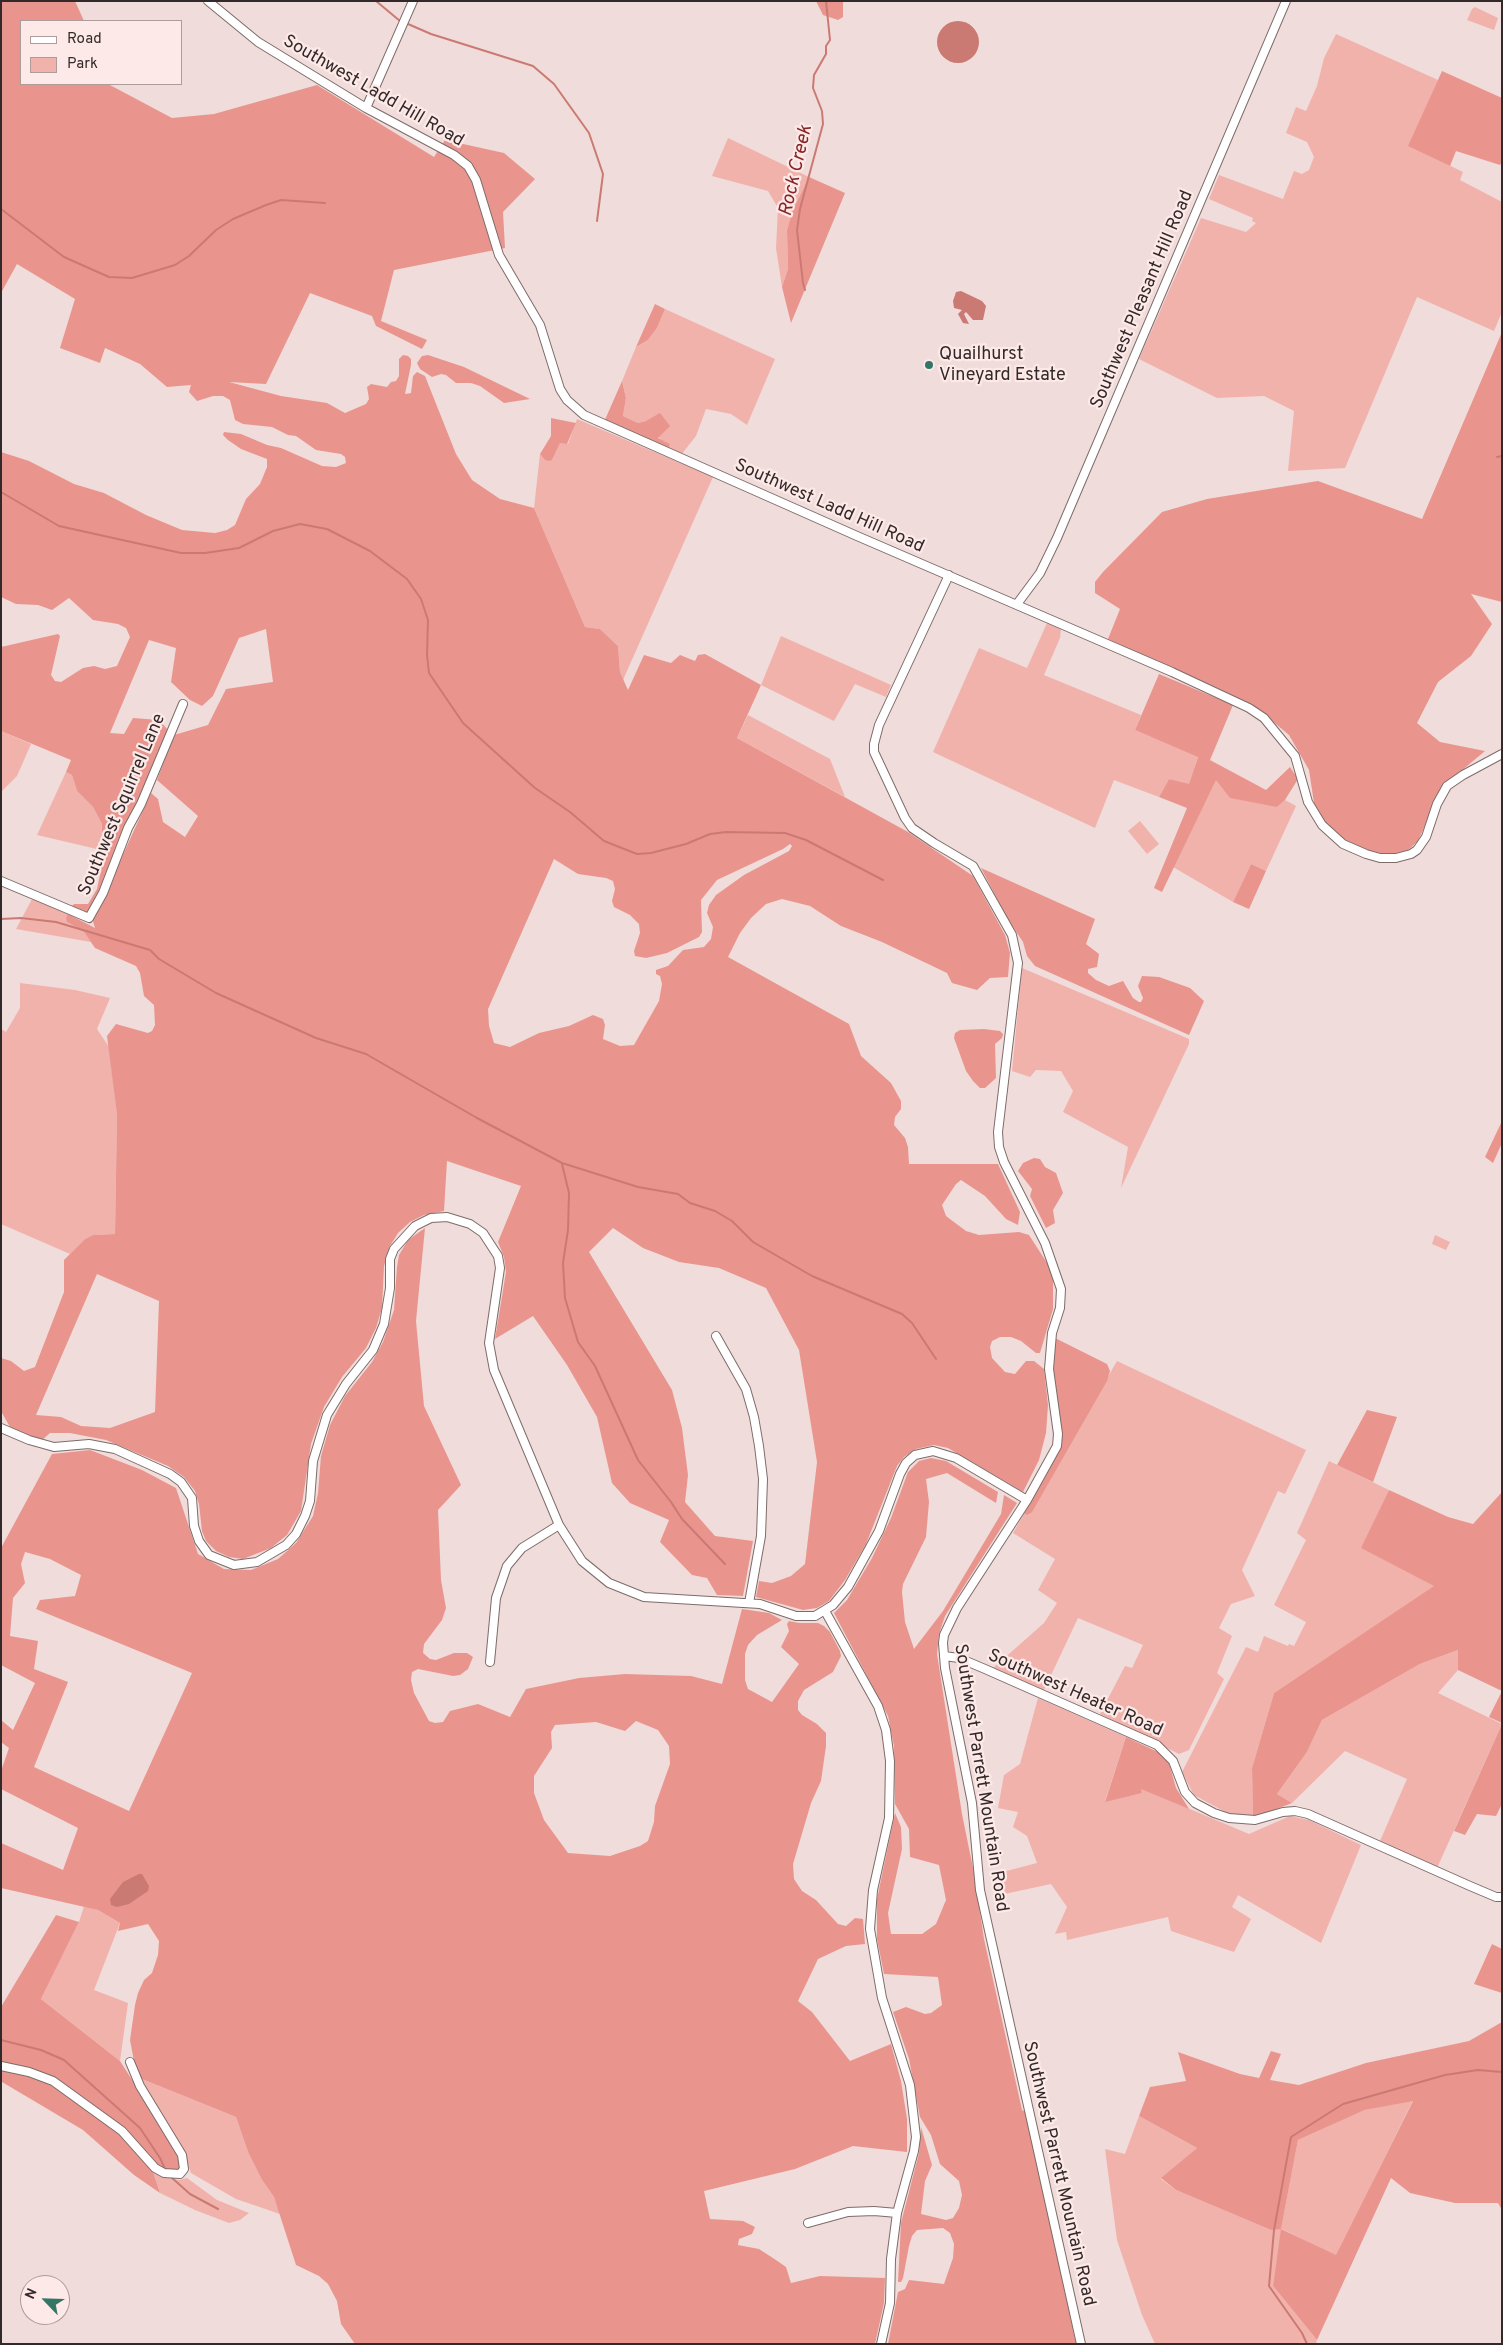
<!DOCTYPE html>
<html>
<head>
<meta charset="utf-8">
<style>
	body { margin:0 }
	#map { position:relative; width:1503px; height:2345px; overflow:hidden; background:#f0dcda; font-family:Overpass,sans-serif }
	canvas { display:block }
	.frame { position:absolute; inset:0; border:2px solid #322a2a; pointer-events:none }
	.legend { position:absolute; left:20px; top:20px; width:162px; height:65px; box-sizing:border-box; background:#fde9e7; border:1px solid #ac9d9b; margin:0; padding:6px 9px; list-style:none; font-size:15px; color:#322a2a }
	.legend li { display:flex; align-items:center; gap:10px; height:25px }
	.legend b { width:25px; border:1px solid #ac9d9b }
	.north { position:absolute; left:20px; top:2275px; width:50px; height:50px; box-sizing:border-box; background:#fde9e7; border:1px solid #ac9d9b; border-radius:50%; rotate:294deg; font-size:14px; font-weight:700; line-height:20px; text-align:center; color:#322a2a }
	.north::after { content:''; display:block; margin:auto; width:18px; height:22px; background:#347666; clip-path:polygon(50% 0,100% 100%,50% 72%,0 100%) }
</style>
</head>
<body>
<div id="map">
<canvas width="1503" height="2345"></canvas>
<div class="frame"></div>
<ul class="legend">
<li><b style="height:6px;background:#fff"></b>Road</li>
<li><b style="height:14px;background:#f1b2ac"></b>Park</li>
</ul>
<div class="north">N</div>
</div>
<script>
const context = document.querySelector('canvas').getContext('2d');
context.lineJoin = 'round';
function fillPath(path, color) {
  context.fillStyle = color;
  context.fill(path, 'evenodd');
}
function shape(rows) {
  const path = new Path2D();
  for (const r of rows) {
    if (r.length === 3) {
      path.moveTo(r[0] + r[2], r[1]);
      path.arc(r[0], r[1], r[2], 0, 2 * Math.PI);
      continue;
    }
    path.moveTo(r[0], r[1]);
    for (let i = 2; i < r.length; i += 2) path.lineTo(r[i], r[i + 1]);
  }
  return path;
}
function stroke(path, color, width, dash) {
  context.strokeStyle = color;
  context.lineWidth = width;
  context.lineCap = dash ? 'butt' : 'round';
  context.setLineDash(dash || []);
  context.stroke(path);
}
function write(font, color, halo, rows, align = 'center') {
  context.font = font + ' Overpass,sans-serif';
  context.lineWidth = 4.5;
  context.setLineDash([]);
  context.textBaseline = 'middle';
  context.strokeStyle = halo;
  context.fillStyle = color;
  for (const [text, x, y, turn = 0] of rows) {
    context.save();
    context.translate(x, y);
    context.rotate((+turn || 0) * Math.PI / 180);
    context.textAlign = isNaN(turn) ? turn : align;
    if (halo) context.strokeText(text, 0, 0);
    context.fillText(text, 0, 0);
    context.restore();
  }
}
const green = shape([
	[1475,7,1498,18,1494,30,1467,20,1472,9],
	[1336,34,1438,80,1409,146,1463,172,1460,180,1502,202,1502,312,1494,331,1417,297,1345,468,1288,471,1294,411,1264,396,1217,398,1139,359,1201,218,1246,232,1256,223,1252,221,1253,218,1209,199,1219,175,1283,199,1294,171,1302,174,1309,170,1314,157,1307,142,1286,133,1296,107,1306,111,1317,86,1324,58],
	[728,138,809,177,792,212,787,230,788,269,782,287,776,248,778,208,768,191,712,176],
	[665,309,775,359,747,425,731,414,706,409,696,436,681,455,668,449,646,421,638,423,623,416,626,398,622,381,636,347,648,340,657,328],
	[577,419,713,477,623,680,620,672,618,646,600,629,585,627,534,508,540,454,545,460,552,460,560,442,568,444],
	[1047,623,1061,629,1060,638,1044,675,1141,715,1135,730,1198,756,1189,785,1169,779,1159,797,1114,780,1095,828,933,752,979,648,1027,668],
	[781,636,891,685,886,697,855,684,834,721,761,685],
	[748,715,830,759,845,797,737,738],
	[1,731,31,744,17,776,1,792],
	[66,772,72,775,77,791,93,807,102,824,101,850,37,835],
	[1216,779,1277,807,1285,800,1296,806,1266,871,1251,864,1233,902,1173,867],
	[1140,821,1159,844,1147,854,1128,831],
	[32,899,68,914,67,922,84,932,91,942,16,929],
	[1022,968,1189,1039,1189,1044,1121,1188,1128,1147,1063,1112,1073,1091,1061,1071,1036,1070,1030,1077,1012,1071],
	[20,983,75,990,110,998,97,1029,109,1047,117,1115,115,1234,93,1235,85,1239,70,1254,1,1224,1,1029,6,1032,20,1008],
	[1435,1235,1450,1242,1446,1250,1432,1244],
	[1117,1361,1306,1450,1285,1494,1278,1491,1242,1570,1255,1596,1231,1604,1219,1628,1232,1636,1217,1673,1224,1679,1189,1750,1179,1754,1100,1714,1125,1666,1132,1668,1143,1645,1078,1618,1044,1690,992,1669,1044,1623,1057,1603,1038,1590,1055,1559,1013,1533,1024,1514,1029,1515],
	[1329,1461,1389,1490,1362,1548,1435,1586,1274,1693,1252,1768,1253,1818,1231,1815,1194,1795,1182,1772,1246,1647,1258,1652,1264,1636,1288,1646,1289,1644,1294,1646,1306,1622,1274,1605,1306,1540,1297,1533],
	[1458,1650,1458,1670,1438,1693,1502,1724,1437,1868,1380,1841,1407,1779,1345,1751,1292,1803,1277,1794,1307,1752,1322,1720,1420,1664],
	[1038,1698,1126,1737,1105,1801,1142,1793,1140,1788,1249,1834,1290,1816,1309,1820,1361,1845,1321,1943,1238,1895,1232,1907,1251,1919,1234,1952,1171,1931,1168,1917,1067,1940,1066,1932,1055,1934,1067,1907,1051,1884,995,1896,995,1874,1037,1863,1027,1836,1013,1827,1018,1812,998,1808,1004,1775,1020,1764],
	[84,1906,98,1910,120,1923,94,1990,128,2003,120,2061,41,1999,79,1922],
	[137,2077,236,2117,248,2152,262,2180,274,2197,280,2214,236,2199,191,2173,183,2149],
	[1413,2100,1336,2256,1282,2229,1273,2286,1317,2340,1316,2344,1155,2344,1142,2315,1117,2240,1105,2149,1125,2154,1139,2116,1197,2148,1161,2179,1176,2190,1271,2230,1281,2228,1298,2140,1365,2110],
	[152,2169,163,2177,179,2180,187,2178,217,2200,249,2213,240,2220,229,2223,195,2210,160,2193]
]);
const forest = shape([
	[1,1,75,1,84,21,21,21,21,84,108,84,172,118,214,114,317,85,434,157,445,140,504,153,535,179,503,212,505,248,394,270,381,321,427,340,422,349,376,326,372,316,310,293,266,384,229,382,281,396,327,403,345,413,366,404,369,399,367,387,371,384,387,387,391,382,396,381,399,376,399,359,403,355,408,356,411,359,411,365,405,394,411,393,413,376,417,372,425,376,456,454,472,480,500,499,534,508,585,627,600,629,618,646,620,672,628,690,644,655,671,663,680,655,695,661,698,655,705,654,761,685,737,738,908,832,973,876,1005,935,1010,953,1008,977,990,978,977,990,952,983,947,973,882,942,841,926,810,906,782,899,766,904,751,918,740,933,728,957,849,1024,861,1056,891,1083,901,1101,901,1109,895,1117,894,1125,905,1138,908,1147,909,1164,998,1164,1020,1212,1018,1225,1006,1219,985,1196,961,1180,956,1184,942,1205,946,1216,966,1231,979,1235,1019,1232,1029,1235,1049,1266,1053,1278,1053,1309,1040,1353,1036,1353,1021,1341,1011,1337,1000,1337,992,1341,990,1347,992,1358,1005,1372,1015,1374,1026,1361,1034,1361,1044,1369,1048,1405,1046,1433,1039,1460,1023,1492,948,1448,934,1445,916,1449,904,1457,897,1466,866,1544,845,1580,829,1601,817,1608,803,1610,756,1597,759,1581,772,1583,791,1576,805,1564,817,1462,799,1350,766,1288,719,1268,679,1262,643,1248,613,1228,589,1252,672,1390,682,1428,688,1475,685,1502,715,1536,753,1541,743,1596,717,1595,707,1578,692,1575,660,1542,669,1520,630,1503,612,1483,597,1417,567,1365,533,1316,495,1339,506,1272,504,1257,498,1242,521,1186,447,1161,444,1211,424,1215,410,1222,398,1233,390,1246,384,1266,382,1308,376,1328,366,1348,342,1377,324,1407,311,1444,301,1511,287,1535,271,1548,243,1559,229,1557,216,1551,206,1541,202,1531,199,1504,195,1491,184,1477,168,1466,106,1440,70,1433,50,1433,41,1441,11,1429,1,1411,1,1358,11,1361,24,1371,35,1367,64,1292,64,1260,85,1239,93,1235,115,1234,117,1115,107,1036,116,1024,148,1033,152,1031,155,1025,154,1005,144,996,140,973,136,966,95,948,84,932,67,922,66,918,68,914,95,928,92,918,106,892,151,793,158,799,163,822,185,837,198,816,157,780,174,735,208,725,226,689,273,682,266,629,239,638,213,696,202,706,190,700,171,682,176,648,149,640,110,733,124,734,133,718,159,720,169,731,102,892,88,913,70,908,74,904,88,904,97,889,101,870,102,824,93,807,77,791,72,775,66,772,71,760,1,731,1,647,58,634,60,636,51,675,55,681,61,682,83,668,94,666,105,669,117,666,130,637,126,628,118,624,93,620,69,598,52,610,38,605,16,604,1,597,1,452,29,461,74,484,104,493,146,515,182,530,215,533,227,530,235,525,246,499,260,484,267,467,267,459,241,449,228,440,223,435,224,432,241,434,267,445,281,448,322,466,336,467,346,463,345,457,341,454,316,450,296,436,288,435,272,427,243,424,235,420,230,400,223,396,213,396,197,401,189,392,191,385,167,387,140,364,105,348,100,363,60,348,75,299,17,264,1,293],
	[790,844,792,846,789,851,744,875,716,895,709,905,707,913,713,927,711,939,704,947,683,950,668,966,656,970,656,974,660,976,662,984,659,1001,634,1045,620,1046,603,1039,605,1025,603,1019,593,1015,569,1026,539,1033,510,1047,494,1043,489,1026,488,1009,554,859,578,874,606,878,613,881,615,889,612,901,614,907,630,915,639,924,640,933,634,951,635,956,646,958,667,953,699,937,702,932,701,900,717,880,783,849],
	[97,1274,159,1301,155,1412,110,1428,81,1426,61,1417,36,1415],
	[816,1,843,1,843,17,838,20,823,15],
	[1442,71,1502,98,1502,162,1500,165,1456,151,1450,166,1408,146],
	[809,177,845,193,791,323,782,287,788,269,787,230,792,212],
	[655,304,665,309,657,328,648,340,636,347],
	[1502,332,1502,602,1471,594,1492,624,1471,656,1438,682,1417,723,1440,742,1485,751,1442,787,1418,841,1408,850,1388,855,1360,848,1341,840,1327,825,1314,803,1309,770,1289,735,1258,709,1108,639,1120,609,1095,593,1095,582,1103,572,1162,512,1207,499,1318,481,1422,519],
	[428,355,464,367,530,399,504,403,480,386,471,383,456,383,446,375,441,374,432,377,420,369,417,363,422,356],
	[622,381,626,398,623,416,638,423,646,421,660,413,670,426,658,438,670,444,668,449,604,422],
	[551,418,576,423,567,444,560,443,552,460,549,461,545,460,540,454,551,436],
	[1159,674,1233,705,1210,760,1266,790,1290,767,1298,779,1285,800,1277,807,1230,798,1216,780,1162,892,1154,888,1187,808,1159,797,1169,779,1189,784,1198,757,1135,730],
	[1251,864,1266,871,1249,909,1233,902],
	[981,868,1095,919,1086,944,1099,954,1097,967,1088,969,1088,973,1096,980,1109,986,1123,981,1133,998,1139,1002,1141,1002,1143,998,1138,986,1142,976,1159,977,1190,988,1204,1001,1189,1035,1035,966,1027,956,1023,942,1007,918],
	[984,1029,1000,1031,1003,1034,1002,1038,995,1044,996,1078,985,1088,980,1088,973,1081,966,1071,954,1038,955,1033,960,1030],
	[1502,1121,1502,1143,1493,1163,1485,1157],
	[1034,1158,1040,1159,1045,1167,1056,1173,1063,1193,1053,1210,1055,1223,1046,1228,1030,1196,1032,1189,1018,1171,1023,1163],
	[425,1228,416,1321,424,1406,461,1485,438,1510,441,1580,446,1608,442,1620,424,1644,423,1653,430,1659,436,1660,454,1653,467,1653,473,1657,468,1669,460,1675,453,1676,418,1669,412,1672,411,1680,414,1693,429,1721,435,1723,443,1722,450,1711,478,1704,510,1717,526,1689,579,1678,625,1674,691,1676,722,1684,742,1609,769,1613,782,1620,757,1635,748,1645,745,1654,745,1680,748,1689,772,1702,799,1664,781,1647,789,1631,787,1624,789,1621,799,1623,818,1623,824,1626,830,1632,840,1651,841,1656,833,1672,804,1690,798,1701,798,1710,802,1715,817,1724,826,1733,826,1746,821,1781,811,1803,793,1864,794,1879,802,1891,816,1900,838,1924,846,1926,855,1918,863,1919,865,1944,846,1946,818,1959,798,2001,812,2012,850,2061,891,2044,901,2081,907,2119,907,2152,853,2146,795,2169,704,2191,710,2219,743,2221,755,2227,752,2234,739,2239,738,2245,759,2249,776,2260,786,2267,791,2283,820,2276,885,2278,884,2303,875,2344,355,2344,341,2324,337,2301,328,2284,319,2276,296,2265,274,2197,262,2180,248,2152,236,2117,137,2077,130,2040,135,2005,138,1993,144,1980,152,1973,158,1955,159,1941,148,1924,118,1931,120,1923,98,1910,1,1888,1,1843,63,1870,78,1828,1,1789,1,1771,9,1748,1,1742,1,1720,13,1730,35,1683,1,1665,1,1548,52,1454,90,1450,142,1470,176,1488,198,1554,224,1569,251,1570,278,1559,296,1543,313,1516,318,1493,321,1456,330,1425,345,1396,372,1362,383,1342,394,1310,397,1267,399,1255,408,1240],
	[25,1552,50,1559,81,1575,75,1596,40,1600,36,1609,192,1673,129,1811,34,1767,68,1682,34,1669,38,1641,10,1636,13,1598,25,1583,21,1564],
	[636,1721,658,1730,669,1746,670,1764,655,1806,654,1822,648,1841,640,1846,610,1856,568,1853,544,1820,534,1793,534,1776,552,1748,551,1732,555,1725,596,1722,625,1731],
	[1055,1338,1107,1364,1110,1371,1107,1381,1032,1512,1028,1515,1024,1514,1055,1456,1053,1358],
	[1367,1410,1397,1417,1373,1482,1337,1465],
	[931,1458,946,1461,998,1492,996,1503,947,1473,926,1479,929,1502,926,1537,903,1584,902,1592,905,1622,914,1649,943,1611,1001,1514,1004,1495,1017,1503,945,1616,939,1634,937,1654,962,1814,974,1873,984,1939,1022,2110,1026,2112,1076,2344,888,2344,898,2292,905,2289,909,2280,944,2284,953,2258,954,2244,950,2233,943,2228,917,2230,912,2236,909,2246,903,2278,901,2282,898,2282,901,2223,919,2153,921,2127,932,2165,925,2181,921,2214,946,2220,953,2218,959,2208,962,2195,959,2181,940,2164,931,2135,920,2117,909,2059,893,2012,906,2007,925,2014,931,2013,942,2005,938,1977,884,1974,877,1939,877,1899,895,1813,901,1827,902,1849,888,1913,891,1934,922,1934,936,1924,946,1900,939,1865,910,1857,909,1829,895,1804,894,1746,888,1716,834,1613,847,1600,872,1558,891,1518,908,1472,919,1461],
	[1389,1490,1448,1517,1473,1524,1502,1492,1502,1723,1489,1717,1502,1691,1458,1670,1458,1650,1420,1664,1322,1720,1307,1752,1277,1794,1292,1803,1253,1818,1252,1768,1274,1693,1434,1586,1361,1548],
	[1502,1724,1502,1804,1496,1816,1477,1814,1465,1835,1454,1831],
	[1126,1737,1160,1753,1169,1763,1176,1788,1189,1809,1141,1789,1142,1793,1105,1802],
	[56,1915,79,1922,41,1999,120,2061,178,2152,182,2163,179,2172,161,2169,135,2140,108,2116,79,2094,75,2099,118,2132,152,2169,160,2193,134,2175,83,2130,2,2082,1,2084,1,2007],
	[1492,1944,1502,1949,1502,1993,1474,1984],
	[1502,2022,1502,2210,1498,2203,1455,2203,1410,2193,1391,2178,1317,2340,1273,2286,1281,2229,1271,2230,1176,2190,1161,2178,1197,2148,1139,2116,1150,2087,1186,2081,1178,2052,1240,2074,1259,2078,1271,2051,1281,2054,1270,2080,1299,2085,1366,2063,1469,2041],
	[1413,2101,1336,2255,1281,2229,1298,2140,1365,2110]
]);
const water = shape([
	[958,42,21],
	[961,291,982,301,986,306,983,320,973,320,966,312,964,314,969,324,963,323,958,314,962,310,954,308,953,301,956,292],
	[139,1874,142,1874,149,1886,148,1891,129,1904,117,1907,111,1905,110,1899,123,1882]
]);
const stream = shape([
	[376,1,400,21],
	[408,24,431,34,533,66,554,84,589,133,603,174,597,221],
	[1,209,64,257,109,277,132,278,175,265,189,256,216,230,233,219,266,205,281,200,325,203],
	[805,290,803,283,797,230,800,209,823,124,822,111,813,88,814,75,826,54,826,46,830,40,826,1],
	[1497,457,1502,456],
	[1,492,59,526,181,553,205,553,239,548,273,531,300,524,327,529,370,551,407,579,421,599,428,620,427,655,429,673,463,723,535,788,570,812,604,841,637,854,651,853,686,844,710,834,726,832,785,833,806,840,883,880],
	[1,919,21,918,56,922,150,950,159,959,216,993,316,1038,366,1054,477,1118,562,1163,638,1187,678,1194,690,1203,715,1211,732,1221,753,1242,812,1276,902,1314,912,1323,936,1359],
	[562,1164,569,1193,568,1230,563,1263,565,1298,578,1342,595,1366,638,1460,671,1502,682,1519,725,1564],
	[1,2040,41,2050,64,2060,140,2128,160,2158,166,2171],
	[171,2177,190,2194,218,2209],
	[1307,2344,1302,2333,1269,2286,1274,2230,1291,2137,1343,2104,1445,2075,1478,2070,1502,2072]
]);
const minor = shape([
	[208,1,258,42,366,108,454,155,468,166,476,180,499,255,540,325,560,389,567,400,584,415,857,536,1172,672,1249,708,1264,718,1295,756,1308,802,1322,825,1343,844,1366,854,1380,858,1396,858,1411,854,1417,850,1426,837,1437,804,1447,786,1463,775,1502,754],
	[366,108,413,1],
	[949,575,879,725,874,744,874,752,905,818,912,828,934,843,973,866,1012,935,1018,963,998,1132,999,1147,1004,1162,1045,1243,1061,1289,1060,1308,1052,1333,1049,1369,1058,1434,1057,1446,1027,1500,957,1608,944,1635,943,1643,945,1668,972,1803,980,1890,1081,2344],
	[1017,604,1040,573,1057,538,1286,1],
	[1,881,89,918,103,893,128,828,141,804,183,704],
	[716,1336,746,1389,754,1417,759,1446,763,1479,761,1536,749,1603],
	[1,1428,29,1440,54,1447,89,1444,115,1449,170,1474,181,1482,192,1498,194,1526,199,1541,209,1555,234,1565,257,1562,286,1545,296,1534,305,1516,310,1501,313,1461,327,1415,346,1384,373,1350,384,1324,390,1288,390,1259,394,1249,415,1226,431,1218,447,1217,470,1224,483,1233,498,1256,500,1268,489,1343,494,1370,559,1525,582,1561,609,1583,644,1597,760,1604,796,1616,815,1616,833,1605,848,1587,879,1531,900,1474,906,1463,915,1455,933,1451,956,1458,1027,1500],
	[825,1611,878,1706,886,1730,890,1761,889,1818,873,1890,870,1929,882,1998,910,2085,916,2137,914,2151,897,2213,891,2259,890,2303,881,2344],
	[944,1656,959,1658,985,1669,1157,1745,1173,1761,1185,1792,1195,1803,1214,1813,1229,1818,1255,1820,1283,1812,1295,1811,1308,1814,1470,1886,1496,1897,1502,1897],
	[490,1662,496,1598,507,1566,522,1548,559,1525],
	[1,2066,29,2072,53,2081,122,2131,155,2168,164,2173,180,2174,184,2169,182,2155,140,2086,130,2062],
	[808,2223,848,2212,874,2211,897,2213]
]);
const markers = [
	[929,365,5,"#347666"]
];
const streetNames = [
	["Southwest Ladd Hill Road",373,92,30],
	["Southwest Pleasant Hill Road",1143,300,-67],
	["Southwest Ladd Hill Road",829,507,24],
	["Southwest Squirrel Lane",123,805,-67],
	["Southwest Heater Road",1075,1694,24],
	["Southwest Parrett Mountain Road",980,1778,81],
	["Southwest Parrett Mountain Road",1058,2174,77]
];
const poiNames = [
	["Quailhurst",939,355],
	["Vineyard Estate",939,376]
];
const waterNames = [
	["Rock Creek",797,171,-77]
];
fillPath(green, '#f1b2ac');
fillPath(forest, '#e9958e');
fillPath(water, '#cb7a73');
stroke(stream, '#cb7a73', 2);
stroke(minor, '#7d6c6a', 10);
stroke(minor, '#fff', 8);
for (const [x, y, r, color] of markers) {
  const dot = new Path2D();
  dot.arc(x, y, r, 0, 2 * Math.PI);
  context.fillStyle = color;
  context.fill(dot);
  stroke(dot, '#fde9e7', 2);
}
write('18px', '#322a2a', '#fde9e7', streetNames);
write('18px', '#322a2a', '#fde9e7', poiNames, 'left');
write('italic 19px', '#852424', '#fde9e7', waterNames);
</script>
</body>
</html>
